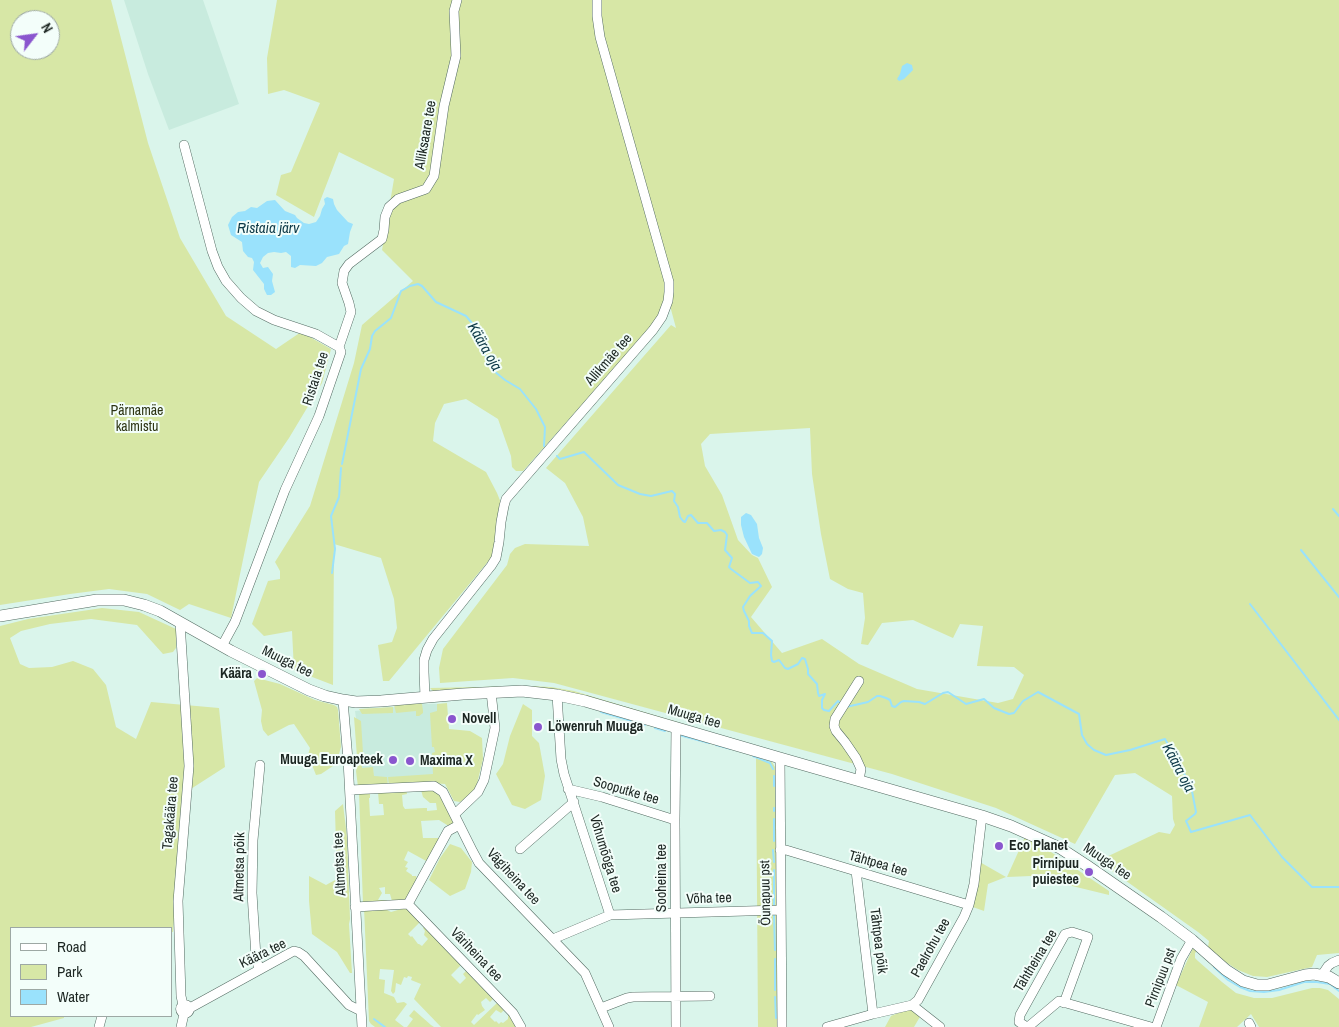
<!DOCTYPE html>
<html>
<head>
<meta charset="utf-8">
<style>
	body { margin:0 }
	#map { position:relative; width:1339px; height:1027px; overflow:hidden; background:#daf5eb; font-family:"Archivo Narrow",sans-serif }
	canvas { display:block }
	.legend { position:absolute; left:10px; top:927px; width:162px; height:90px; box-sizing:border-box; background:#f3fefa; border:1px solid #9da8a4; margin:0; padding:6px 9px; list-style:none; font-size:15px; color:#1c2622 }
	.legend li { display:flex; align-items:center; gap:10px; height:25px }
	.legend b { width:25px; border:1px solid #9da8a4 }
	.north { position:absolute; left:10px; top:10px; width:50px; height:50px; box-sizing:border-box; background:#f3fefa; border:1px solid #9da8a4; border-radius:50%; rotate:60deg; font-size:14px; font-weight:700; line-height:20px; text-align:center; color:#1c2622 }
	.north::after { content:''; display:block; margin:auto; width:18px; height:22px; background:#8a56ce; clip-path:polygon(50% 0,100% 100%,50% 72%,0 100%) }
</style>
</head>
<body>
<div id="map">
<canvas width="1339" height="1027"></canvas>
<ul class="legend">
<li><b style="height:6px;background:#fff"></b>Road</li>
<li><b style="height:14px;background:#d7e7a6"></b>Park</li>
<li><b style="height:14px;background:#9ae2fc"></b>Water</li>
</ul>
<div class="north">N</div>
</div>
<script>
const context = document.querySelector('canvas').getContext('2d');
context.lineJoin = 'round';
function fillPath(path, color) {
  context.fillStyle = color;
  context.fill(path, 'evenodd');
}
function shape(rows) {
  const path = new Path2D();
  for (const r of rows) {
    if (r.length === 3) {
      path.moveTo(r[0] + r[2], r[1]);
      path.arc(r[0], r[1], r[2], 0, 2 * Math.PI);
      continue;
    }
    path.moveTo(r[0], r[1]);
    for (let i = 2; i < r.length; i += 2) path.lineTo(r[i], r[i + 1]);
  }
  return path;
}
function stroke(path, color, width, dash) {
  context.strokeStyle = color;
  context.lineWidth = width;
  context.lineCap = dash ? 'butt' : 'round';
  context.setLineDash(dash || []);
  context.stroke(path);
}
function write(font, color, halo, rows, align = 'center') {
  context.font = font + ' "Archivo Narrow",sans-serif';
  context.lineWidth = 4;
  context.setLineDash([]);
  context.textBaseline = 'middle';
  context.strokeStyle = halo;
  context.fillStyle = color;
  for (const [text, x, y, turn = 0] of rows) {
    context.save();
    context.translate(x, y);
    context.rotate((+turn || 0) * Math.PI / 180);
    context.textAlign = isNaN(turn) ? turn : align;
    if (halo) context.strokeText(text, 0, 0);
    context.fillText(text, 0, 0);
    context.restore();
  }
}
const built = shape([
	[124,0,203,0,239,104,169,130,148,74],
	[425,704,437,704,442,773,436,780,374,783,373,768,361,768,359,740,355,711]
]);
const green = shape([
	[0,0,111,0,148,143,180,238,226,316,276,349,301,332,331,349,322,383,289,438,259,482,231,618,189,604,180,610,147,594,109,589,70,594,0,605],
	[20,20,50,20,50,50,20,50],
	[277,0,1339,0,1339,953,1317,955,1312,967,1267,977,1253,976,1238,970,1224,961,1208,947,1209,941,1198,932,1098,861,1159,832,1170,834,1175,825,1173,819,1172,796,1135,773,1115,775,1075,844,996,808,892,774,554,683,513,678,440,683,439,668,443,649,507,565,510,554,515,548,525,544,589,546,583,517,565,483,546,468,671,325,676,328,666,291,664,304,654,323,523,471,516,471,512,467,511,456,498,419,466,399,444,404,435,423,433,441,486,472,497,493,503,508,500,547,389,681,383,681,378,645,392,642,397,628,394,599,381,558,334,544,333,685,294,670,292,631,264,636,252,624,268,581,280,579,280,571,275,562,310,506,354,363,362,325,413,281,382,250,394,179,339,152,314,217,276,195,281,175,291,172,320,103,284,90,268,94,267,58],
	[810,428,812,474,821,534,830,579,848,589,863,593,865,618,861,644,868,645,882,623,913,620,953,638,960,624,983,626,977,666,1014,667,1024,675,1013,699,998,703,917,689,859,664,822,639,782,653,751,617,772,587,758,558,752,555,738,540,722,495,705,466,701,444,710,434],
	[102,608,139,612,176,629,176,648,173,652,163,654,137,625,91,619,50,624,21,631,10,638,20,664,29,668,52,667,73,661,93,669,106,685,116,727,136,739,151,702,219,708,225,767,183,794,173,932,171,932,171,928,11,928,11,1016,64,1016,64,1018,31,1027,0,1027,0,626,28,619],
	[257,678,280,684,315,700,334,705,337,707,338,710,341,747,336,764,321,774,316,775,308,755,310,748,294,724,289,725,268,736,263,730,261,721,262,710,254,681],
	[528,686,551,687,574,691,684,724,685,725,588,698,433,691,430,688],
	[419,702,422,704,423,711,423,713,419,716,416,716,416,711,396,713,394,705,358,708],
	[447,703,449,729,470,731,482,738,483,759,476,788,470,795,460,802,454,801,445,784,431,783,389,786,388,777,433,774,432,753,435,752,434,747,432,747,430,713,437,711,437,704],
	[523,704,532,710,532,736,539,743,545,776,541,800,525,809,512,805,496,774,503,764,510,736],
	[393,707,393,713,362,714,359,709],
	[354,717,361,721,363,753,368,755,365,757,357,757],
	[756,757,772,762,775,767,778,1027,758,1027],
	[358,763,362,763,362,768,373,767,374,776,387,777,388,786,358,787,356,771],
	[436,788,455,822,451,826,447,825,439,820,421,821,423,838,439,838,428,862,408,851,404,860,408,862,405,867,408,868,406,871,412,875,412,876,416,876,417,879,406,901,392,901,390,894,385,894,385,887,379,888,382,893,378,900,387,900,387,903,363,904,359,792,370,792,370,798,369,798,370,816,384,815,383,804,379,804,378,792,406,789,407,794,402,795,403,806,405,809,424,808,427,808,427,811,437,810,436,803,430,803,423,797,421,790],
	[343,804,347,837,350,919,349,924,352,973,350,973,337,952,312,934,309,901,309,876,326,885,337,879,335,811],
	[1025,837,1048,850,1109,891,1109,895,1031,876,1007,877],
	[450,844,461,848,472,862,471,872,465,889,450,896,429,880,440,858],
	[978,861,1006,877,988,884,984,911,970,906],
	[415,905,420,922,408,934,411,937,412,936,418,944,419,944,422,946,428,939,424,935,425,931,423,928,424,927,461,965,451,975,460,984,466,978,463,974,466,971,493,999,490,1002,486,998,481,1002,482,1006,485,1010,478,1015,477,1014,471,1022,474,1025,497,1003,504,1010,501,1013,496,1010,490,1017,495,1022,496,1021,499,1024,501,1022,503,1023,508,1019,508,1014,512,1019,516,1027,441,1027,414,999,421,984,411,980,412,977,408,976,407,978,404,977,401,985,396,983,395,992,393,994,391,991,394,970,380,969,379,979,385,980,384,993,394,997,397,1003,404,1002,407,1004,395,1020,404,1027,375,1027,371,1024,369,1021,364,908,393,907,395,909,387,910,391,912],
	[1193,948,1198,950,1195,953,1195,958,1198,961,1222,982,1236,993,1254,998,1272,998,1312,988,1320,988,1328,990,1339,999,1339,1027,1259,1027,1251,1014,1237,1027,1199,1027,1208,1002,1176,985],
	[910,1008,921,1015,914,1027,885,1027,891,1016],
	[414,1010,431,1025,434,1027,407,1027,413,1019,409,1016]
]);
const water = shape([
	[907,63,912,65,913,70,904,79,899,81,897,79,900,74,902,66],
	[327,197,333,199,334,204,337,210,348,222,353,224,350,232,348,244,344,246,339,254,327,257,322,263,316,266,300,265,295,268,291,267,291,256,286,252,281,253,274,252,268,253,263,257,260,263,263,268,268,267,273,274,272,281,275,292,271,295,267,295,264,289,264,284,253,270,254,262,252,258,248,257,243,251,242,242,231,235,228,225,232,217,238,212,245,211,251,207,257,208,267,201,275,200,285,211,295,215,297,218,304,223,309,224,316,222,320,216,322,209,325,204,324,199],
	[746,513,751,515,757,524,759,538,763,548,762,554,759,557,752,554,744,537,741,525,741,517]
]);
const stream = shape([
	[557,456,560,459,584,452,618,485,640,494,651,496,672,491,675,494,674,501,678,507,680,517,683,521,685,522,688,516,691,515,698,523,707,523,714,531,721,530,725,532,727,535,725,550,732,558,729,567,731,569,750,583,758,582,761,586,750,596,743,607,744,611,749,621,749,626,752,633,763,633,772,641,771,655,772,661,774,662,779,660,785,668,788,669,798,664,802,658,805,659,808,669,808,674,817,684,818,693,819,696,825,694,822,700,822,708,824,710,829,711,838,701,841,704],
	[342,464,361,369,370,349,372,336,375,331,391,318,401,291,410,286,418,284,422,286,436,302,466,316,477,329,483,341,485,355,494,371,505,380,520,389,536,409,545,427,544,446],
	[1333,509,1339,516],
	[1301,550,1339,597],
	[332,573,335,549,331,516,339,497,341,468],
	[1250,604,1339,720],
	[846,707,868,702,877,696,880,696,886,698,890,700,892,706,895,707,901,702,904,701,919,702,925,704,943,693,948,692,966,704,984,699,994,708,1009,714,1014,713,1023,701,1038,692,1079,714,1082,735,1087,744,1094,750,1106,755,1130,750,1165,739,1191,786,1196,812,1195,814,1186,821,1191,832,1250,815,1282,857,1312,887,1339,887],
	[601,712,632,721],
	[637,722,645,725],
	[655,728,665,731],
	[679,735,709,743],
	[716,745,731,749],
	[753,756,770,763,773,769],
	[774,786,774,776],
	[774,811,774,808],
	[774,841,774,819],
	[773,850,774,862],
	[774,870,774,905],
	[774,915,775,950],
	[775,959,775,990],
	[1214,967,1228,980,1240,987,1250,991,1264,992,1279,990,1304,982,1317,982,1330,984,1339,991],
	[775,997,776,1018],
	[374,1019,385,1027]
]);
const minor = shape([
	[184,145,212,251,218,267,226,281,241,298,256,311,274,320,316,334,339,347,341,352,319,416,285,490,235,622,222,646],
	[339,347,351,312,349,303,342,283,344,271,349,264,382,239,384,230,385,217,389,207,398,199,426,189,434,176,444,106,456,56,454,11,457,0],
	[180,622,189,766,178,901,181,996,183,1005],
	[557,695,561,759,564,774,610,915],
	[425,697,424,672,424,660,427,650,433,639,491,566,496,558,499,542,501,522,504,506,506,499,653,330,662,317,668,301,669,292,669,282,600,37,597,16,597,0],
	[343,700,348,760,362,1027],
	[780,758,782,1027],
	[859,780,861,769,856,758,845,742,836,731,834,726,835,719,859,681],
	[568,789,602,797,675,820],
	[350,790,434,786,443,792,473,852,479,863,585,973,609,1027],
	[455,814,478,792,484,780,495,728,491,692],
	[520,849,574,802],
	[780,850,786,850,969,905],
	[856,871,873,1014],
	[408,904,513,1013,521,1027],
	[355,907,408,904,448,831,459,825],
	[553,939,610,915,780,910],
	[259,970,256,957,252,893,253,840,260,765],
	[1322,975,1328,966,1332,963,1339,960],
	[185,1009,4.5],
	[912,1005,940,1027],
	[190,1008,290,953,294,951,298,952,304,956,349,1005,361,1011],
	[601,1008,627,998,633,997,710,996],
	[1249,1023,1251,1027],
	[99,1027,102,1016],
	[181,1027,184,1014],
	[676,1027,675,820,676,728],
	[827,1027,873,1014,912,1005,918,1000,964,917,969,905,974,884,982,816],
	[1027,1027,1019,1022,1020,1015,1065,934,1072,932,1088,937,1064,1003],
	[1028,1027,1059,1001,1151,1027],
	[1156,1027,1181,959,1192,940]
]);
const major = shape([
	[0,616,97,600,124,600,144,605,160,611,231,651,309,690,325,696,343,700,356,702,381,701,463,694,522,691,557,695,585,701,780,758,982,816,1011,826,1060,848,1086,865,1161,917,1192,940,1226,970,1243,981,1257,985,1268,985,1305,975,1314,974,1329,977,1339,983]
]);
const markers = [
	[262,674,5,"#8a56ce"],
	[452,719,5,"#8a56ce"],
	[538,727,5,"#8a56ce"],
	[393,760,5,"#8a56ce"],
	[410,761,5,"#8a56ce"],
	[999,846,5,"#8a56ce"],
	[1089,872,5,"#8a56ce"]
];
const streetNames = [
	["Alliksaare tee",426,135,-80],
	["Allikmäe tee",609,360,-49],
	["Ristaia tee",316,379,-72],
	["Muuga tee",287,662,26],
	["Muuga tee",694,717,16],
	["Sooputke tee",626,791,16],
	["Tagakäära tee",171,813,-85],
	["Võhumõõga tee",605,854,73],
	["Muuga tee",1107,862,34],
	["Altmetsa tee",340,864,-93],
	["Tähtpea tee",878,864,16],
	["Altmetsa põik",240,867,-89],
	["Vägiheina tee",513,877,47],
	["Sooheina tee",662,878,-90],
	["Õunapuu pst",766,893,-91],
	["Võha tee",709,899,-2],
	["Tähtpea põik",878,941,83],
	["Paelrohu tee",931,948,-61],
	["Käära tee",263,954,-26],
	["Väriheina tee",476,955,46],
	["Tähtheina tee",1036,961,-59],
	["Pirnipuu pst",1161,978,-69]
];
const parkNames = [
	["Pärnamäe",137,411],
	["kalmistu",137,427]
];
const poiNames = [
	["Käära",252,674,"right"],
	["Novell",462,719],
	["Löwenruh Muuga",548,727],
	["Muuga Euroapteek",383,760,"right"],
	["Maxima X",420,761],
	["Eco Planet",1009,846],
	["Pirnipuu",1079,864,"right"],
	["puiestee",1079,880,"right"]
];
const waterNames = [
	["Ristaia järv",268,229],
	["Käära oja",484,347,60],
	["Käära oja",1178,768,62]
];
fillPath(built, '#c8ebde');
fillPath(green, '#d7e7a6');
fillPath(water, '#9ae2fc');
stroke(stream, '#9ae2fc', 2);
stroke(minor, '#536b62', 10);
stroke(major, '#536b62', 12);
stroke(minor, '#fff', 9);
stroke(major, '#fff', 11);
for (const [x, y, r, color] of markers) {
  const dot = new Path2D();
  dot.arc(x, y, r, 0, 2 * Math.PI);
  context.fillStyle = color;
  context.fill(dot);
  stroke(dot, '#f3fefa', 2);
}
write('14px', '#1c2622', '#f3fefa', streetNames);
write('14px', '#2d3413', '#f3fefa', parkNames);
write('bold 14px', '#1c2622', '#f3fefa', poiNames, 'left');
write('italic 15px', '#0d3947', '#f3fefa', waterNames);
</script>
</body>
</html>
